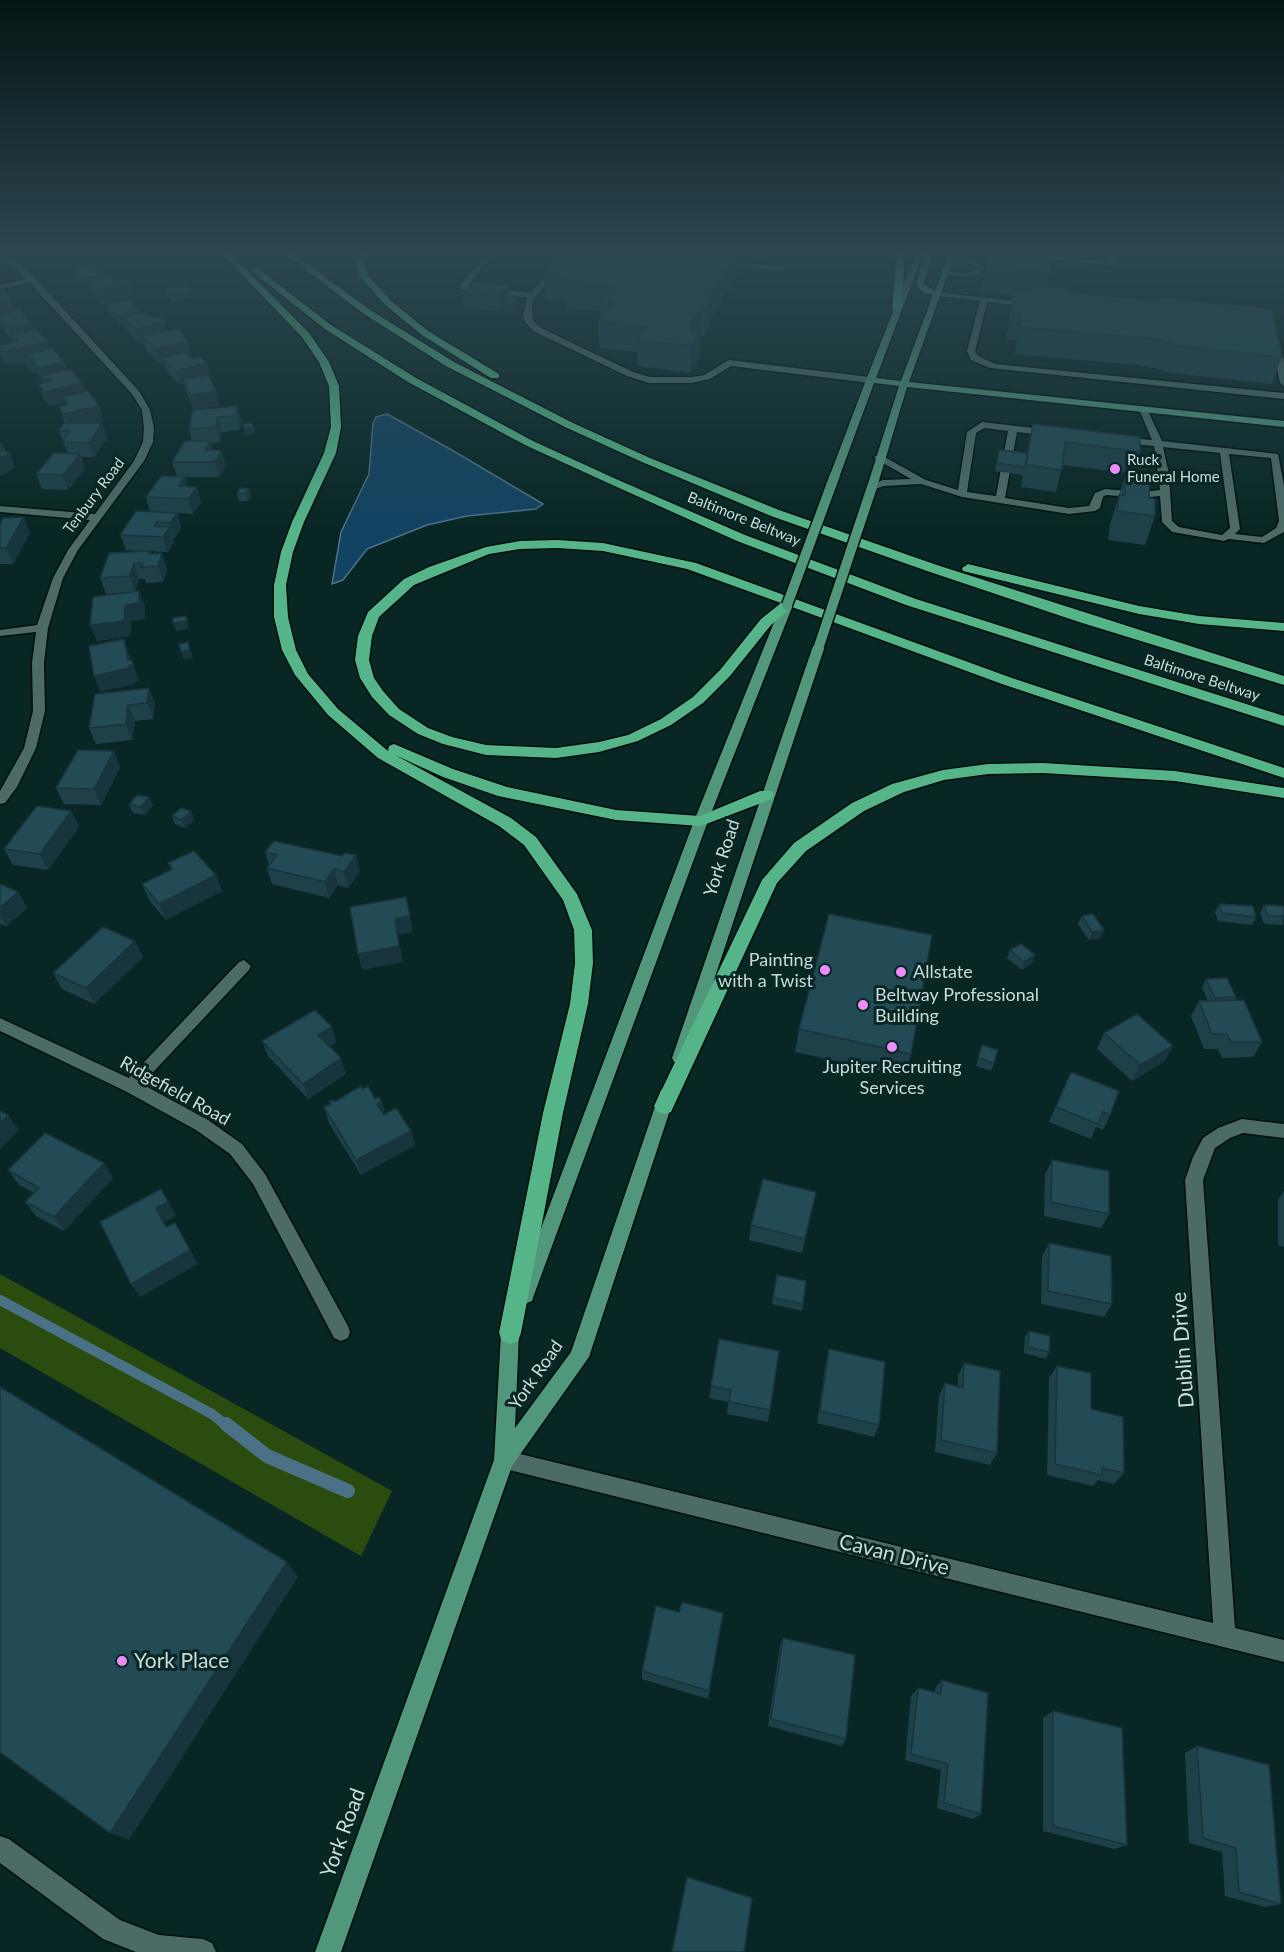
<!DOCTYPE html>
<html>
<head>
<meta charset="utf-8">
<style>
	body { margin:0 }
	canvas { display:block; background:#082724 }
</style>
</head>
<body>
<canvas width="1284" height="1952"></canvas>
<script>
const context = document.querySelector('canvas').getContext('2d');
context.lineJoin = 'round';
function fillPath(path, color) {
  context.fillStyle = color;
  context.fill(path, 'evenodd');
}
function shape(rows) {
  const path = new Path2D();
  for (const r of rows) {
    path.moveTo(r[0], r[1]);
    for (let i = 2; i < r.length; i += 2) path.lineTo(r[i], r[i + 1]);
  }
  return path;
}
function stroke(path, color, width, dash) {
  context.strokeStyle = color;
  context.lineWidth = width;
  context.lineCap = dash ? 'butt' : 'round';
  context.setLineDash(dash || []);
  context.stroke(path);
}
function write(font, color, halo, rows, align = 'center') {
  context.font = font + ' Lato,sans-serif';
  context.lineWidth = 6;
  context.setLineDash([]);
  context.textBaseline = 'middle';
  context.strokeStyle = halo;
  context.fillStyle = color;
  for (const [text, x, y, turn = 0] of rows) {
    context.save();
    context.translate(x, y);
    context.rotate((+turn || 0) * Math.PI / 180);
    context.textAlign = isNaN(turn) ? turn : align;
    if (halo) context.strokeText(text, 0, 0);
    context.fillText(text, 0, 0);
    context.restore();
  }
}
const green = shape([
	[0,1274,392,1491,361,1556,0,1348]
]);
const water = shape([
	[387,414,450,449,543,504,536,509,467,516,427,525,367,549,343,580,332,584,341,532,369,474,373,423,376,417,387,414]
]);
const streamFar1 = shape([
	[0,1300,212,1414,227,1426]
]);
const stream = shape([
	[226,1424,267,1456,348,1491]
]);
const minor = shape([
	[487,254,495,254,468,285,530,293,565,254,572,254,535,297,532,303,533,321,541,328,633,372,650,377,692,377,704,375,729,360,870,377,874,380,870,383,731,366,710,379,692,383,649,383,627,376,535,332,525,322,523,314,527,298,460,289,460,285,487,254],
	[1006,254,1030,254,1108,261,1109,254,1115,254,1116,264,1112,266,1006,254],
	[0,255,20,264,35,278,139,391,150,410,154,428,153,442,144,461,78,550,63,578,48,628,44,663,45,711,36,748,17,787,5,803,0,804,0,791,24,748,33,711,32,663,36,632,0,636,0,630,37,625,53,578,68,550,90,520,0,512,0,506,95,514,134,461,143,442,144,428,142,410,132,394,30,283,0,289,0,285,26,279,14,268,0,260,0,255],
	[947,256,978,261,984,268,981,274,967,277,942,275,945,271,967,273,976,268,973,265,947,260,947,256],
	[717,260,783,267,787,269,783,271,714,264,717,260],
	[934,292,1035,303,1035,307,1032,307,987,302,975,351,978,356,995,364,1284,393,1284,399,990,368,971,360,967,351,980,301,937,296,934,292],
	[1276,341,1280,343,1284,362,1284,386,1280,383,1272,343,1276,341],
	[1143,406,1147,409,1162,441,1278,454,1284,486,1284,532,1264,543,1229,539,1224,541,1172,532,1162,522,1160,496,1142,498,1106,495,1103,497,1100,508,1095,511,1069,514,962,497,921,484,884,486,872,490,867,487,883,480,911,479,876,459,874,457,879,454,926,480,958,490,967,432,982,422,1051,430,1056,433,1051,436,1017,432,1005,498,1069,508,1089,506,1095,493,1105,489,1142,492,1160,490,1154,446,1120,443,1115,440,1120,437,1152,440,1139,409,1143,406],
	[984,428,1008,431,996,496,967,492,976,433,984,428],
	[1163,447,1220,453,1230,528,1222,535,1179,527,1172,521,1169,474,1163,447],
	[1229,454,1271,458,1279,521,1276,528,1262,537,1235,534,1240,529,1229,454],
	[244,960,251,966,249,970,142,1084,208,1120,242,1144,265,1174,348,1326,350,1332,348,1338,341,1341,334,1338,253,1184,230,1154,196,1130,125,1091,0,1031,0,1018,129,1078,239,962,244,960],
	[1242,1119,1284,1124,1284,1138,1243,1133,1230,1138,1215,1148,1203,1180,1235,1628,1284,1640,1284,1662,497,1467,494,1460,497,1453,504,1450,1213,1623,1185,1180,1193,1157,1203,1138,1218,1128,1242,1119],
	[0,1836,9,1839,120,1920,159,1935,203,1939,212,1943,216,1952,136,1952,103,1939,0,1863,0,1836]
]);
const major = shape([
	[916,254,923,254,876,378,901,381,933,295,922,292,916,284,924,254,932,254,924,284,935,291,948,254,955,254,909,382,1284,421,1284,427,907,387,877,487,872,490,867,487,899,386,874,383,840,475,832,477,830,475,866,380,916,254],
	[787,602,793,605,708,821,534,1295,532,1301,525,1304,518,1301,516,1295,694,821,781,605,787,602],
	[819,643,825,646,688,1058,686,1062,674,1062,672,1058,813,646,819,643],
	[667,1088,673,1090,675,1095,589,1357,512,1466,341,1952,315,1952,494,1460,501,1333,506,1320,513,1317,520,1320,522,1326,519,1333,515,1428,571,1352,659,1095,661,1090,667,1088]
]);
const highway = shape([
	[222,254,231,254,309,333,329,362,339,386,341,427,336,453,304,522,293,552,286,585,288,617,296,650,308,674,338,709,388,751,389,746,394,744,453,769,507,787,616,810,700,816,760,791,772,791,774,795,772,799,701,826,616,820,498,796,443,777,395,755,511,818,536,837,577,894,592,930,593,963,588,1004,563,1113,521,1333,518,1341,510,1344,502,1341,499,1333,543,1113,570,1004,575,963,574,930,563,900,524,845,499,826,378,758,328,715,295,675,282,650,274,617,274,585,281,552,292,522,324,453,331,427,329,386,319,362,302,337,222,254],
	[285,254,294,254,370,310,454,362,573,423,650,458,779,510,937,565,1284,676,1284,685,1079,622,927,571,771,516,642,462,565,427,446,366,364,314,285,254],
	[361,254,369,254,365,263,367,274,390,300,428,331,499,374,499,378,491,378,422,335,384,304,359,275,357,263,361,254],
	[893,254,901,254,904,262,902,309,897,312,892,309,896,262,893,254],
	[256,267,331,325,416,378,533,441,616,479,745,535,916,599,1284,716,1284,726,906,605,737,541,608,483,525,445,408,382,325,329,253,272,253,268,256,267],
	[557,540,603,543,696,563,1012,678,1284,768,1284,778,1002,684,792,607,771,625,730,676,703,703,671,725,638,741,599,752,556,758,486,755,443,744,418,734,389,715,372,697,360,678,355,660,358,636,368,612,404,579,429,567,486,547,520,541,557,540],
	[557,548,603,551,687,569,781,603,761,619,720,670,693,697,661,719,628,735,599,742,556,748,486,745,452,737,428,728,399,709,383,691,374,678,369,660,372,636,379,617,414,585,489,554,520,549,557,548],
	[968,564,1139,606,1199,616,1284,623,1284,631,1199,624,1139,614,963,571,962,568,968,564],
	[1043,763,1175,771,1284,788,1284,798,1175,781,1043,773,988,774,944,780,904,792,864,811,806,851,777,883,671,1112,664,1114,657,1112,654,1106,762,880,794,843,852,803,892,784,943,770,988,764,1043,763]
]);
const majorBridge = shape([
	[787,605,835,475],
	[819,646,872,487]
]);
const wall = shape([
	[56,254,93,254,96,263,67,269,58,258],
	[593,255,737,275,711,318,711,325,704,336,700,335,699,359,690,373,638,366,637,352,599,348,598,321,600,319,600,311,566,307,566,302,545,299,544,274],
	[986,265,1049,272,1046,285,1068,291,1111,297,1146,300,1162,300,1162,298,1282,357,1272,384,1163,372,1163,370,1138,365,1015,354,1017,340,1006,339,1014,294,981,291],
	[72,268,103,276,114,281,130,284,133,297,101,304,91,292,88,285,84,286,74,275],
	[166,289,192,291,194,297,174,302,168,296],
	[463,294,509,297,519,303,511,312,503,312,503,308,500,311,464,307],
	[10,299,15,312,31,323,34,330,50,349,64,362,67,370,82,383,85,392,99,406,103,421,93,423,102,423,107,438,94,457,81,457,85,469,68,490,42,489,36,474,68,454,59,431,65,423,59,407,66,406,65,402,50,406,44,398,39,384,44,383,44,382,42,382,37,371,31,373,26,362,8,366,3,360,0,353,0,346,15,342,15,341,13,342,3,329,0,322,0,315],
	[106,304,140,311,140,313,152,318,168,331,187,342,191,356,188,356,211,377,209,377,219,405,194,410,187,393,184,384,180,385,167,372,164,362,159,363,146,350,144,342,139,343,127,330,124,322,120,323,108,311],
	[237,406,241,421,240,430,221,432,220,442,211,443,213,450,226,465,219,477,185,477,188,486,201,502,193,514,177,513,181,528,175,538,173,538,174,542,168,552,150,551,151,554,167,569,163,582,146,583,145,579,139,579,135,592,139,591,145,607,145,619,131,621,130,636,97,641,129,592,106,594,100,578,145,551,126,550,120,535,150,512,146,497,177,476,172,462,192,441,189,429],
	[1033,424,1140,452,1134,472,1149,498,1155,516,1145,545,1108,540,1110,524,1126,473,1062,465,1056,492,1021,487,1023,475,995,471,999,450,1027,453],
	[249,489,251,496,248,501,239,501,237,493],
	[0,524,30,533,13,564,0,564],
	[149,688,155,704,153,719,135,721,132,740,96,744,89,728],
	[120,767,101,805,64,804,56,788],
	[129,805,153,805,145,815,133,813],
	[71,811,79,827,48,870,13,865,4,849],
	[191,811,194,820,185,828,175,824,172,816],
	[265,852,360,871,348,888,338,885,329,898,272,884,267,868,269,865],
	[168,863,216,875,222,891,166,920,149,900,142,884,171,870],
	[0,884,18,892,27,908,6,926,0,924],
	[1219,904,1256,917,1252,925,1218,921,1215,912],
	[1264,905,1284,906,1283,925,1264,924,1260,913],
	[1082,916,1104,930,1100,938,1089,940,1078,924],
	[1010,950,1035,955,1032,963,1022,970,1007,958],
	[143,957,94,1004,62,989,53,973],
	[1206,979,1236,997,1234,1000,1262,1042,1253,1057,1222,1058,1218,1049,1204,1049,1191,1016,1199,1001,1208,1001,1202,987],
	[332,1027,336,1042,330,1047,346,1074,308,1099,268,1056,262,1041],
	[799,1029,911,1054,905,1076,795,1052],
	[1104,1033,1165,1061,1132,1081,1097,1049],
	[982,1045,994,1063,991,1071,976,1066],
	[1071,1072,1110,1115,1103,1130,1096,1127,1091,1139,1049,1122],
	[363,1089,375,1099,385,1114,411,1131,415,1145,361,1175,329,1123,324,1107,330,1104,329,1101,336,1101],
	[1052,1160,1109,1214,1101,1228,1044,1216,1045,1175],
	[8,1170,113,1178,64,1231,36,1216,25,1202,34,1193,19,1185],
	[1284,1191,1284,1247,1278,1245,1278,1200],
	[816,1192,802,1253,749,1240,751,1225],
	[1049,1243,1112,1304,1104,1317,1041,1304,1042,1257],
	[777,1275,803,1304,802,1311,772,1304],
	[1029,1331,1049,1352,1046,1359,1024,1353,1025,1337],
	[719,1339,770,1410,768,1422,727,1414,728,1402,709,1398],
	[829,1349,879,1425,874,1437,817,1423,826,1362],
	[964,1363,997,1453,990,1465,935,1452,939,1396,945,1383,958,1386,958,1376],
	[1057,1366,1091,1409,1124,1473,1114,1484,1098,1480,1093,1486,1047,1475,1049,1378],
	[679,1612,723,1613,708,1699,642,1679,642,1671],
	[783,1638,846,1739,842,1746,768,1726,780,1646],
	[942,1680,981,1814,973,1819,937,1808,941,1770,905,1760,911,1696,918,1688,935,1693,935,1688],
	[1053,1711,1127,1845,1115,1849,1043,1831,1043,1718],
	[1197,1746,1281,1904,1265,1907,1225,1896,1222,1852,1189,1843,1185,1753]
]);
const shadedWall = shape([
	[72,254,93,254,96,263,67,269,63,256],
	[736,254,738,254,737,275,711,318,711,325,704,336,705,310,708,299,721,270],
	[102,275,104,281,87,279,88,285,84,286,81,279],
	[130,284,133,297,101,304,97,290],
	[509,286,510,299,503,305,503,308,500,311,499,297],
	[192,291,194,297,174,302,172,295],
	[518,296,519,303,511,312,511,306],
	[10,299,15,313,0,315,0,301],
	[701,309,699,359,690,373,690,325],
	[140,311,141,318,123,317,124,322,120,323,118,316],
	[165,322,169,336,142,336,144,342,139,343,135,329],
	[31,323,36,336,12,335,15,341,13,342,8,328],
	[47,342,52,356,33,360,37,371,31,373,26,359,24,356,26,362,8,366,2,352],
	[187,342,191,356,167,362,163,358,164,362,159,363,155,349],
	[64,362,69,376,49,378,53,390,82,383,87,397,63,396,65,402,50,406,44,392,48,391,42,376,44,382,42,382,37,368],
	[207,363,211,377,185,383,183,379,184,384,180,385,176,371],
	[216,391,219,405,194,410,190,395],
	[99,406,103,421,69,428,63,414],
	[237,406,241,421,240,430,236,416],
	[218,417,221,432,220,442,216,427],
	[102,423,107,438,94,457,89,443],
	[253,423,255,434,245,435,244,428],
	[210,441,214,456,205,450],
	[2,442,7,454,10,453,15,468,0,476,0,443],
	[222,450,226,465,219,477,215,462],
	[80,454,85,469,68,490,63,475],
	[185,477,190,492,179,486],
	[197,487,201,502,193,514,188,499],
	[249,489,251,496,248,501,246,494],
	[177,513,181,528,175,538,170,523],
	[24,517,30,533,13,564,6,548],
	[170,527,174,542,168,552,163,537],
	[162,553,167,569,163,582,158,566],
	[134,563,139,579,135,592,130,576],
	[139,591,145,607,145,619,131,621,130,636,97,641,90,625,125,605],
	[186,616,189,629,176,631,173,623],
	[124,639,129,655,131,665,132,660,139,681,135,682,135,684,100,692,94,676,128,660],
	[188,642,193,658,184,660,181,652],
	[149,688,155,704,153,719,147,703],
	[128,705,135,721,132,740,126,724],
	[114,751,120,767,101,805,94,789],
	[149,797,153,805,145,815,141,807],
	[71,811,79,827,48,870,40,854],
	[191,811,194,820,185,828,182,820],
	[356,855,360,871,348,888,344,872],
	[334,869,338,885,329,898,325,882],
	[216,875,222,891,166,920,159,904],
	[18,892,27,908,6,926,0,916,0,908],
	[410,916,413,932,398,935,403,962,362,970,358,954,395,919],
	[1104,930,1100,938,1089,940,1092,932],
	[135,941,143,957,94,1004,86,988],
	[1035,955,1032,963,1022,970,1024,962],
	[332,1027,336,1042,323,1051,318,1035],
	[1173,1046,1165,1061,1132,1081,1140,1065],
	[341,1058,346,1074,308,1099,303,1084],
	[382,1102,386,1117,377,1104],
	[8,1115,19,1130,0,1149,0,1123],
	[411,1131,415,1145,361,1175,356,1160],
	[104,1163,113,1178,64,1231,54,1217],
	[161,1189,176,1216,164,1223,175,1241,156,1208],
	[175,1223,198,1264,140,1297,131,1284],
	[287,1562,298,1577,129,1840,110,1833]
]);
const building = shape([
	[562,254,590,254,589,255,615,258,619,254,736,254,727,268,721,270,726,271,708,299,712,299,705,310,701,309,690,325,694,325,690,331,700,332,691,346,637,340,646,327,598,321,612,303,600,302,612,287,565,282,569,277,544,274,562,254],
	[989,254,1052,254,1049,272,986,265,989,254],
	[92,264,102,275,81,279,72,268,92,264],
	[108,275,114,281,125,279,130,284,97,290,87,279,108,275],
	[473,282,509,286,499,297,463,294,473,282],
	[1029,284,1069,287,1068,291,1111,297,1146,300,1162,300,1162,298,1272,309,1282,357,1172,345,1172,343,1146,338,1020,327,1022,314,1012,313,1015,288,1028,290,1029,284],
	[186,285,192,291,172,295,166,289,186,285],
	[2,289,10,299,0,301,0,290,2,289],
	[510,296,518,296,511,306,503,305,510,296],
	[128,299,140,311,118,316,106,304,128,299],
	[20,310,31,323,8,328,0,318,0,315,20,310],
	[145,312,152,318,160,317,165,322,135,329,123,317,145,312],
	[36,329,47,342,2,352,0,349,0,346,18,341,12,335,36,329],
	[179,329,187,342,155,349,142,336,179,329],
	[53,348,64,362,37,368,32,357,26,359,24,356,53,348],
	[184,352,192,359,201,357,207,363,176,371,163,358,184,352],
	[70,369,82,383,44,392,39,384,51,381,49,378,44,379,42,376,70,369],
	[208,375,216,391,190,395,183,379,208,375],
	[88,391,99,406,63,414,59,407,68,405,63,396,88,391],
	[237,406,236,416,218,417,216,427,189,429,193,410,237,406],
	[64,423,102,423,89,443,63,442,70,431,59,431,64,423],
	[253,423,253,427,244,428,243,424,253,423],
	[1033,424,1140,437,1140,452,1065,442,1062,470,1026,465,1033,424],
	[185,441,210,441,205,450,222,450,215,462,172,462,185,441],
	[0,449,10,453,0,458,0,449],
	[999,450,1027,453,1025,467,997,463,999,450],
	[54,453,80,454,63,475,36,474,54,453],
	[1126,471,1150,474,1149,498,1155,499,1155,516,1117,511,1119,495,1125,496,1126,471],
	[161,476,185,477,179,486,197,487,188,499,146,497,161,476],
	[240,488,249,489,246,494,237,493,240,488],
	[136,511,177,513,170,523,157,522,154,526,170,527,163,537,120,535,136,511],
	[24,517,6,548,0,548,0,524,3,518,24,517],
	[150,551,149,554,162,553,158,566,141,567,143,563,134,563,130,576,100,578,109,553,150,551],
	[139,591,139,603,125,605,124,621,90,625,93,597,139,591],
	[186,616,187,621,173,623,173,618,186,616],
	[124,639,128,660,132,660,133,665,129,666,129,668,94,676,89,646,124,639],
	[188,642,190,650,181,652,179,644,188,642],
	[149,688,147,703,128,705,126,724,89,728,95,694,149,688],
	[78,750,114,751,94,789,56,788,78,750],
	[137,795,149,797,141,807,129,805,137,795],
	[37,806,71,811,40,854,4,849,37,806],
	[181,808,191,811,182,820,172,816,181,808],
	[274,841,342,856,345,853,356,855,344,872,334,869,325,882,267,868,277,855,265,852,274,841],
	[194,851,216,875,159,904,142,884,173,869,168,863,194,851],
	[0,884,18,892,0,908,0,884],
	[406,897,410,916,395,919,399,946,358,954,350,907,406,897],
	[1219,904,1253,906,1256,917,1222,913,1219,904],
	[1264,905,1284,906,1284,916,1268,916,1264,905],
	[829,914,932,935,911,1054,799,1029,829,914],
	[1093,914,1104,930,1092,932,1082,916,1093,914],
	[103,927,135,941,86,988,53,973,103,927],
	[1021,944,1035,955,1024,962,1010,950,1021,944],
	[1227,978,1236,997,1215,998,1206,979,1227,978],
	[1244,1000,1262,1042,1231,1042,1227,1034,1212,1034,1199,1001,1244,1000],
	[315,1010,332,1027,318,1035,341,1058,303,1084,262,1041,315,1010],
	[1137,1014,1173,1046,1140,1065,1104,1033,1137,1014],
	[982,1045,998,1050,994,1063,978,1058,982,1045],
	[1071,1072,1119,1091,1110,1115,1103,1112,1098,1124,1056,1107,1071,1072],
	[361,1086,363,1089,368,1086,375,1099,379,1097,382,1102,377,1104,384,1115,396,1108,411,1131,356,1160,324,1107,331,1104,329,1101,336,1101,361,1086],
	[0,1111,8,1115,0,1123,0,1111],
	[45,1133,104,1163,54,1217,25,1202,39,1188,8,1170,45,1133],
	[1052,1160,1109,1171,1109,1214,1051,1202,1052,1160],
	[763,1179,816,1192,805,1239,751,1225,763,1179],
	[161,1189,168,1202,156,1208,166,1227,175,1223,190,1250,131,1284,100,1222,161,1189],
	[1049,1243,1111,1256,1112,1304,1048,1291,1049,1243],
	[777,1275,806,1281,803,1304,773,1298,777,1275],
	[1029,1331,1050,1336,1049,1352,1028,1347,1029,1331],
	[719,1339,779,1351,770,1410,729,1402,731,1390,711,1386,719,1339],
	[829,1349,885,1362,879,1425,820,1411,829,1349],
	[964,1363,1000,1371,997,1453,941,1440,945,1383,963,1388,964,1363],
	[1057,1366,1091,1373,1091,1409,1123,1417,1124,1473,1102,1468,1102,1475,1055,1464,1057,1366],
	[0,1387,287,1562,110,1833,0,1752,0,1387],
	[682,1602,723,1613,709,1691,642,1671,656,1606,679,1612,682,1602],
	[783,1638,855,1655,846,1739,771,1719,783,1638],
	[942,1680,988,1693,981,1814,944,1803,948,1764,911,1754,918,1688,941,1694,942,1680],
	[1053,1711,1122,1728,1127,1845,1053,1826,1053,1711],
	[1197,1746,1269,1765,1281,1904,1239,1892,1236,1848,1203,1838,1197,1746],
	[687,1877,752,1898,744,1952,672,1952,687,1877]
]);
const markers = [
	[1115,469,6,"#ed8cfa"],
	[825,970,6,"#ed8cfa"],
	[901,972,6,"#ed8cfa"],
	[863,1005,6,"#ed8cfa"],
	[892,1047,6,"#ed8cfa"],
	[122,1661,6,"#ed8cfa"]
];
const farPoinames = [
	["Ruck",1127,460],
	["Funeral Home",1127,477]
];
const farStreetnames = [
	["Tenbury Road",94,496,-53],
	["Baltimore Beltway",744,519,22],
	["Baltimore Beltway",1202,678,18]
];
const streetNames = [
	["York Road",722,858,-72],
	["Ridgefield Road",175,1091,29],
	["York Road",536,1375,-55]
];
const poiNames = [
	["Painting",813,960,"right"],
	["with a Twist",813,981,"right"],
	["Allstate",913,972],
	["Beltway Professional",875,995],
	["Building",875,1016],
	["Jupiter Recruiting",892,1067,"center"],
	["Services",892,1088,"center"]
];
const nearStreetnames = [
	["Dublin Drive",1183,1350,-94],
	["Cavan Drive",894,1555,14],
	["York Road",343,1833,-70]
];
const nearPoinames = [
	["York Place",134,1661]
];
fillPath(green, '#2b4c0f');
fillPath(water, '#134362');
stroke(water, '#4a7186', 1.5);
stroke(streamFar1, '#4a7186', 10);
stroke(stream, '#4a7186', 14);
stroke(minor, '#000e0d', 3);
stroke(major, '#000e0d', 3);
stroke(highway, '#000e0d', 3);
fillPath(minor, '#4c6b67');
fillPath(major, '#51977b');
fillPath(highway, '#55b588');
stroke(majorBridge, '#000e0d', 13, []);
stroke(majorBridge, '#51977b', 10);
fillPath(wall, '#1d4049');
fillPath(shadedWall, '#18343c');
fillPath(building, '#224b55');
stroke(building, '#18343c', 1.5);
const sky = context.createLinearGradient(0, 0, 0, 527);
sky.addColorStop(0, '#041514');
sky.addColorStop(0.48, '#2c4750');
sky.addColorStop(1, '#2c475000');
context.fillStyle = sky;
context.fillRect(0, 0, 1284, 527);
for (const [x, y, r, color] of markers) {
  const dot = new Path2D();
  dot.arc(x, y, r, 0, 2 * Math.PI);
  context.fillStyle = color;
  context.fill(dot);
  stroke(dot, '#082724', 2);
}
write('15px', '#cadbd9', '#082724', farPoinames, 'left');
write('15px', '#cadbd9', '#082724', farStreetnames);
write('18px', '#cadbd9', '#082724', streetNames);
write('18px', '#cadbd9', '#082724', poiNames, 'left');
write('21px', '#cadbd9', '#082724', nearStreetnames);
write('21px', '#cadbd9', '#082724', nearPoinames, 'left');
</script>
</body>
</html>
